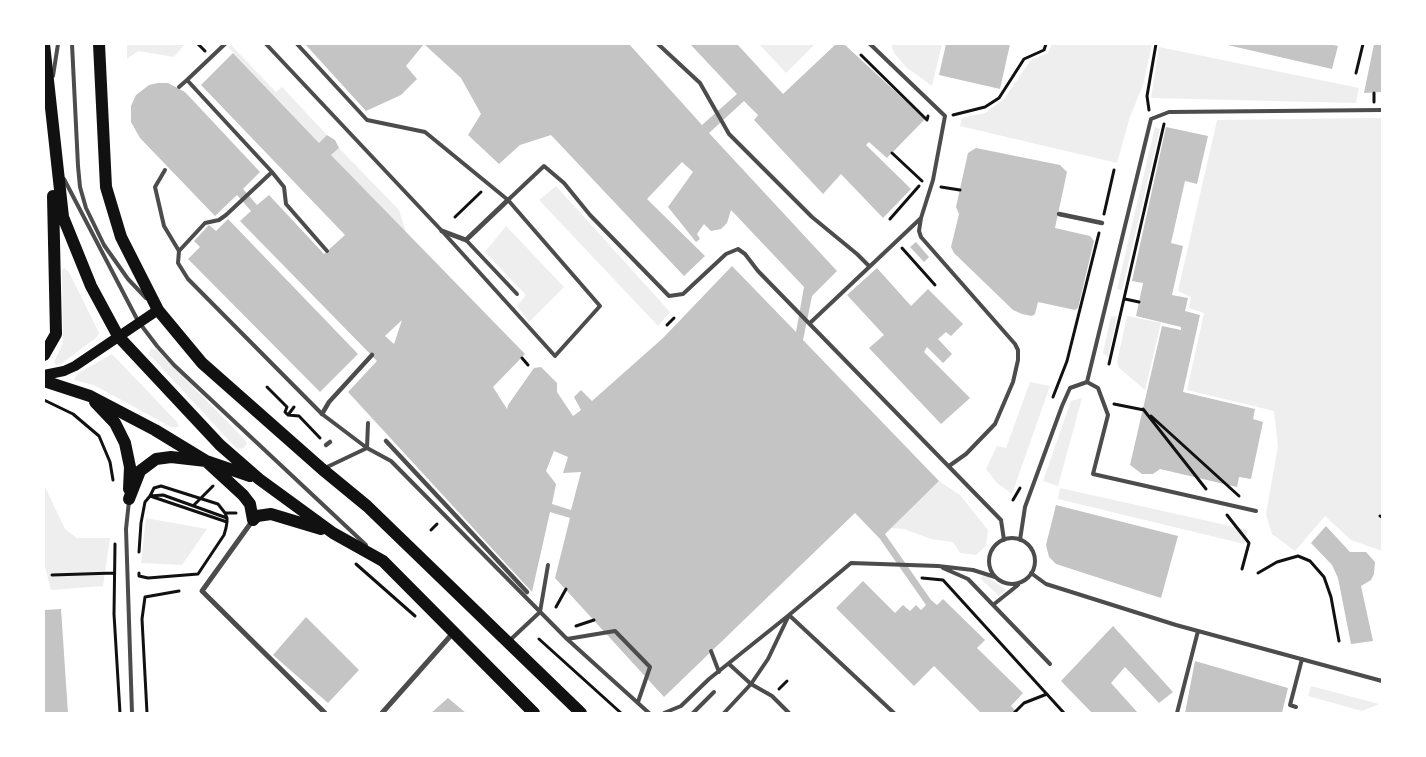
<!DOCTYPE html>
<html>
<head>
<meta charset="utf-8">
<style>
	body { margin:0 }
	#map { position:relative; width:1426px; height:757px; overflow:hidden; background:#fff; font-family:"PT Sans Narrow",sans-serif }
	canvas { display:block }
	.frame { position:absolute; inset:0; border:45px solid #fff; pointer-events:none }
</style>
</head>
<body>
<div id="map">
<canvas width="1426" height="757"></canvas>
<div class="frame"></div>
</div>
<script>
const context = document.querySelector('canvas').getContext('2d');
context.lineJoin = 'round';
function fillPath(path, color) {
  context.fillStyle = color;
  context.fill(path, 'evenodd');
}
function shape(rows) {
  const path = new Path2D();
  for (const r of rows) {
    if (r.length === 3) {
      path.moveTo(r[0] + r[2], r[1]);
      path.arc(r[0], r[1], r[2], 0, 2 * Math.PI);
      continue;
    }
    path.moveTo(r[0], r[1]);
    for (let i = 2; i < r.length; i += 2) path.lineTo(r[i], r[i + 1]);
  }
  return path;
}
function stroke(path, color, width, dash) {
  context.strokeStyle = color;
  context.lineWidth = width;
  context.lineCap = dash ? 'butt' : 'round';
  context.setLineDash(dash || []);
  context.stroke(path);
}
const green = shape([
	[127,44,185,44,174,57,138,51,127,59],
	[759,44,815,44,786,73],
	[891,44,942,44,932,86,906,67,894,53],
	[1052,44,1152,44,1143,85,1130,117,1117,163,960,126,962,118,985,113,1004,99,1031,60,1048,53],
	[231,45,276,92,282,87,327,135,319,143,228,47],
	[1159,47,1359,88,1356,103,1151,98],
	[1382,118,1382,551,1351,540,1325,516,1295,551,1272,534,1266,514,1278,446,1274,411,1187,390,1204,313,1189,308,1191,297,1178,291,1217,120],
	[1155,127,1160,129,1122,290,1117,289],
	[339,148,399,210,406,233,331,155],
	[556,186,670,312,658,326,539,200],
	[506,226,564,287,529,322,517,306,526,295,485,252],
	[64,268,69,272,99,333,97,337,61,364,56,365,54,362,63,343,62,270],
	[1111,316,1117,317,1108,357,1103,353],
	[1127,316,1161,323,1145,390,1119,368,1117,362],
	[151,349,157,350,244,439,247,443,244,448,238,449,235,447,149,354],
	[112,354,177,422,179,427,171,427,94,385,74,380,77,374],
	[1030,382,1050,386,1012,494,997,483,986,469,997,446,1006,448],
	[1082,398,1058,486,1043,481,1071,401],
	[939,481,960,495,988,530,986,546,976,555,960,553,953,542,931,539,904,529,891,528],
	[44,485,65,529,77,538,110,538,103,586,51,590,44,563],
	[1060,488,1248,530,1244,544,1058,499],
	[146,518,207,529,182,565,141,563],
	[985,575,1006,590,999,596,980,578],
	[1311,686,1379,704,1362,711,1308,696]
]);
const building = shape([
	[305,44,629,44,702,125,737,94,690,44,737,44,783,94,836,44,844,44,925,119,887,158,869,142,866,145,911,189,883,218,841,174,823,194,754,120,758,115,744,101,709,133,837,271,812,296,803,340,939,481,885,534,931,600,937,605,943,599,985,640,977,648,1023,693,1011,706,1018,713,981,713,934,666,914,686,836,608,863,581,895,613,903,605,910,611,916,605,921,610,926,605,880,539,855,513,664,697,555,578,570,518,550,512,532,592,348,392,377,361,240,221,251,211,237,195,215,216,140,138,131,122,131,106,136,95,149,85,158,83,168,83,185,92,260,172,243,189,257,205,269,195,324,254,345,235,201,85,233,53,319,143,327,135,335,140,339,148,331,155,525,354,493,387,507,409,508,405,534,368,541,367,557,383,557,392,573,416,581,410,574,397,581,390,592,401,663,338,732,266,796,332,804,287,731,210,727,223,721,229,711,231,704,224,697,234,700,239,696,242,668,207,693,172,682,162,647,199,705,256,684,276,551,135,520,145,499,164,468,135,481,114,461,78,424,44,406,66,417,79,401,95,366,111],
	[402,320,394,344,385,336],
	[554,451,568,457,563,473,581,472,571,510,552,504,556,484,546,471],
	[946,44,1010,44,1000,89,939,75],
	[1223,44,1329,44,1338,46,1332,69],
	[1374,44,1382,44,1382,92,1364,93],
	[1166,127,1208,136,1197,184,1185,181,1171,243,1183,246,1172,295,1188,298,1185,311,1200,315,1183,392,1255,409,1253,419,1263,422,1251,479,1239,477,1237,487,1160,469,1153,474,1142,474,1130,465,1162,326,1181,330,1181,327,1136,316,1143,283,1132,281],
	[976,148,1060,165,1067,172,1055,228,1090,236,1094,241,1078,308,1075,310,1038,302,1035,314,1032,316,1022,314,1013,310,954,253,951,247,959,214,956,207,968,153],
	[228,219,358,354,320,392,188,259,200,247,194,241,209,225,216,231],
	[916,242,929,257,924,262,910,247],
	[877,268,911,306,928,289,963,324,951,336,946,332,938,339,952,354,943,363,927,347,924,352,970,398,941,424,869,348,884,335,847,295],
	[1056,505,1178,536,1161,598,1056,564,1049,557,1046,545],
	[1326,526,1350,552,1366,552,1375,562,1374,574,1371,580,1361,586,1373,641,1351,644,1338,578,1332,565,1311,543],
	[61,609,68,713,44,713,44,610],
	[306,617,359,670,328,703,273,655],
	[1113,626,1173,692,1159,703,1125,667,1111,683,1138,713,1092,713,1061,681],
	[1195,661,1288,688,1282,713,1185,713],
	[448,698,466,713,431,713]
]);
const path = shape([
	[198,44,205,51],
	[861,55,927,120,928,116],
	[1356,73,1363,44],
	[1374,102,1374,93],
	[1149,110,1147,96,1156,44],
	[953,115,985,107,999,98,1024,59,1044,50,1046,44],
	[892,153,922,181],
	[941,187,960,190],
	[1104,214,1114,170],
	[455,217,481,192],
	[890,219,919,186],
	[902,248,935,285],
	[1125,299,1139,302],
	[667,325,674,318],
	[522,358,528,365],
	[1109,364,1164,124],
	[267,387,287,407,285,412],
	[1053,397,1067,361,1099,233],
	[44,400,73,414,99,436,110,462,113,480],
	[1114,404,1144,410],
	[1143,409,1206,489],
	[285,412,288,415,299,416,320,438],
	[288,415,294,407],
	[1151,416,1239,496],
	[1013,500,1020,488],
	[194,505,213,486],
	[225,513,236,513],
	[1227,515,1249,543,1242,569],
	[1380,516,1382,517],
	[431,530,437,524],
	[115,544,114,614,120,713],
	[139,552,141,523,145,502,150,496,163,495,227,518],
	[356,564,415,616],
	[139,573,139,576,148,578,198,574,224,535,226,528,227,522,227,518,225,513,218,504,161,486,154,488,150,496,227,522],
	[1258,573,1277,562,1298,556,1310,561,1324,577,1331,597,1339,641],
	[52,575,114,573],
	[922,578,943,580,1064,713],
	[556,607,566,589],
	[576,626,594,620],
	[539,639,621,713],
	[779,689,787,681],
	[147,713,142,619,145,597,179,591],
	[1014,713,1024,703,1047,694]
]);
const service = shape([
	[72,44,78,166,80,187,86,208,104,245,128,279,146,298],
	[225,44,187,80,272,172,226,215,219,220,205,223,179,251,178,263,188,279,322,414,367,448],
	[266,44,442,231,555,356,600,306,508,200,425,132,367,120,297,44],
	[658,44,700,83,729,134,812,217,857,254,869,266],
	[870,44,945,116,933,180,921,218,919,231,921,237,1015,344,1018,350,1018,360,1013,382,995,424,966,454,949,466],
	[53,76,58,44],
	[179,87,187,80],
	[165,170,155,187,164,226,179,251],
	[272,172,284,187,286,204,327,251],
	[64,179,138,321,157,346,174,365,366,545],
	[508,200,544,166,564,183,590,215,669,296,683,294,726,254,738,249,745,254,758,271,1001,520,1004,540],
	[466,240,517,294],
	[810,323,921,218],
	[1087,382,1151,119,1169,112,1382,110],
	[1087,382,1098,388,1108,415,1093,474,1256,511],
	[367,448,368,423],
	[325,468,367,448,391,461,567,639,649,713],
	[129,501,126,529,132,713],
	[1012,561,23],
	[1020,540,1025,507,1062,406,1070,388,1087,382],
	[943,568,968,579,1050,664],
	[1031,573,1046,584,1176,625,1382,681],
	[993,605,1018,585],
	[567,639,615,631,650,667,638,702],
	[509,641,540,612,548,565],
	[711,651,719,672],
	[729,664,751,684,772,696,789,713],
	[1296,707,1290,705,1302,659],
	[664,713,681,706,709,679,789,615,894,713],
	[693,713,714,692],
	[724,713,751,684,768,659,789,615,851,563,938,566,973,570,995,577],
	[1177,713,1198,631]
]);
const pedestrian = shape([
	[1059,214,1102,223],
	[322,414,329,402,372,355],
	[386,441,527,592],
	[326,445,330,442]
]);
const minor = shape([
	[442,231,466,240,508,200],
	[253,520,202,591,325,713],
	[382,713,453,633]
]);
const secondary = shape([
	[44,375,64,371,75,366,158,310]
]);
const primary = shape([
	[44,44,63,217,91,286,118,336,220,445,259,479,333,533,383,561,534,713],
	[99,44,106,187,121,237,158,310,202,363,322,469,367,506,581,713],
	[44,355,56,334,53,196],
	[44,381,90,396,155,430,206,461,243,495,250,504,253,520],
	[95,402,115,423,125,443,130,467,129,489],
	[129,499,140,471,156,459,171,457,206,461,250,476],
	[253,520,257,516,271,514,321,529]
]);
fillPath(green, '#eee');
fillPath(building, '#c4c4c4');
stroke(path, '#111', 3);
stroke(service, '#4c4c4c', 4);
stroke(pedestrian, '#4c4c4c', 4.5);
stroke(minor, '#4c4c4c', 5);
stroke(secondary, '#111', 10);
stroke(primary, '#111', 12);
</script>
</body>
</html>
